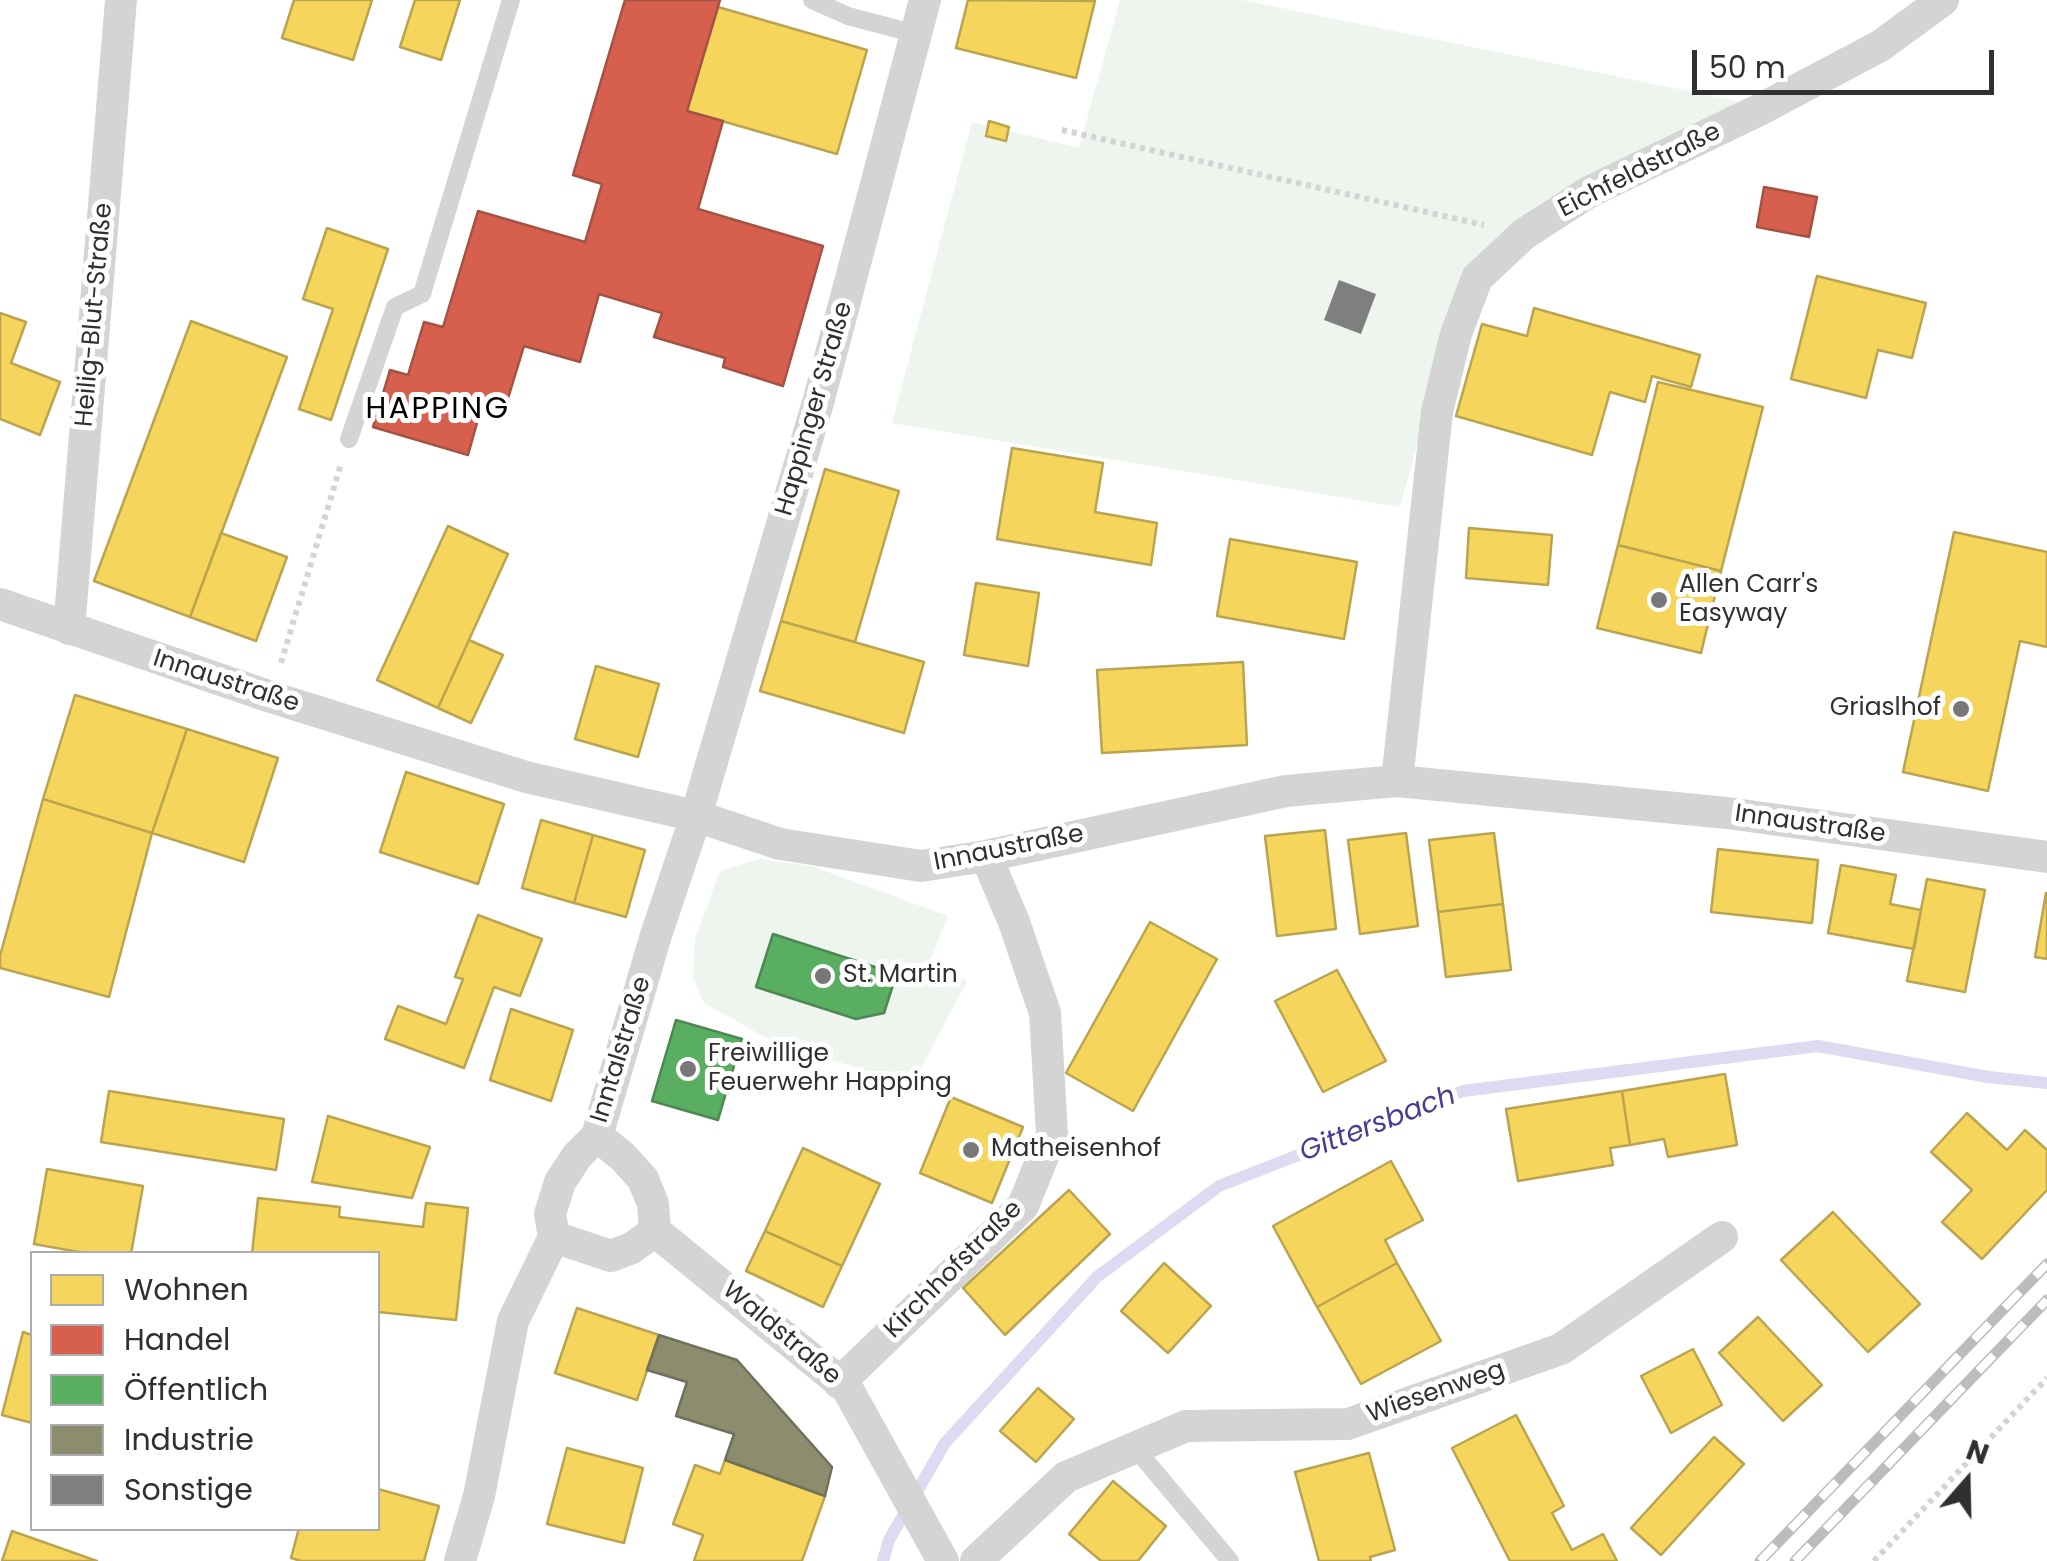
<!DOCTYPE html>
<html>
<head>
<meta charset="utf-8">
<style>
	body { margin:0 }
	#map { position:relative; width:2047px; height:1561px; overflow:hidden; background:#fff; font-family:Poppins,sans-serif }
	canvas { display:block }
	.legend { position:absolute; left:30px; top:1251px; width:350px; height:280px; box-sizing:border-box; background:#fff; border:2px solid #acacac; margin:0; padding:12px 18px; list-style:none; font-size:30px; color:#303030 }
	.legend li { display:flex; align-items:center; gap:20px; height:50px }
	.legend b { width:50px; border:2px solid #acacac }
	.north { position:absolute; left:1917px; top:1431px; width:100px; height:100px; -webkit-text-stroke:8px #fff; paint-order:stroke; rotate:20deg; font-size:28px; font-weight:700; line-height:40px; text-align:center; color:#303030 }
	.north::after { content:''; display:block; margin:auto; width:35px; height:45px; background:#303030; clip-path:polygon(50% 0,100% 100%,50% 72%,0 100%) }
	.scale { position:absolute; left:1692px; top:50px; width:302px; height:45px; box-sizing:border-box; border:5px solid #303030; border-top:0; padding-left:12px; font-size:30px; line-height:35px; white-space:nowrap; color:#303030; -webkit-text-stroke:8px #fff; paint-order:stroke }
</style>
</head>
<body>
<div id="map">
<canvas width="2047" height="1561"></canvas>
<ul class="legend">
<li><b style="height:28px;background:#f6d55c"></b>Wohnen</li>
<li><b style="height:28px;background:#d6604d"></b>Handel</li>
<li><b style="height:28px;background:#5aae61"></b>Öffentlich</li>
<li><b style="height:28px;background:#8c8c6e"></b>Industrie</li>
<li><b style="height:28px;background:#7f7f7f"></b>Sonstige</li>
</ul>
<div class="north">N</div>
<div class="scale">50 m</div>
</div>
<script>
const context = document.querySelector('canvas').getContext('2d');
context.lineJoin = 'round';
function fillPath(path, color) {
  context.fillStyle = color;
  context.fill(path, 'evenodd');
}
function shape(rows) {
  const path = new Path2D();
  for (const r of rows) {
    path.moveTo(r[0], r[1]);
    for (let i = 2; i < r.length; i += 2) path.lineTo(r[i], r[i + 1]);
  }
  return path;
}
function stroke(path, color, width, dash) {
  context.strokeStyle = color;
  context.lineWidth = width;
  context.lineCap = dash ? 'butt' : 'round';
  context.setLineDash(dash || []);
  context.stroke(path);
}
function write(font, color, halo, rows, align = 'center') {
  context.font = font + ' Poppins,sans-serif';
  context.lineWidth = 10;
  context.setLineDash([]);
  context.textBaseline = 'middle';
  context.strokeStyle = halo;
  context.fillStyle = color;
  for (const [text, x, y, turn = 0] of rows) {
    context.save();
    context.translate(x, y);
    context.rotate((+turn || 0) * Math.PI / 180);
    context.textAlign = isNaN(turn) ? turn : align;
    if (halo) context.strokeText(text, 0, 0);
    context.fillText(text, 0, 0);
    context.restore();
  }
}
const green = shape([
	[1120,0,1242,0,1742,102,1464,276,1400,507,892,423,972,122,1079,148],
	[759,859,811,866,948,916,930,961,967,981,920,1070,902,1082,770,1040,704,1003,693,977,695,939,720,871]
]);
const homes = shape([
	[294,0,372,0,353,60,282,38,294,0],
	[415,0,460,0,441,60,400,47,415,0],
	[968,0,1095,1,1076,78,956,48,968,0],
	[718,7,867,50,837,154,687,111,718,7],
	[989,121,1009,127,1006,141,986,136,989,121],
	[327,228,388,249,331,420,299,409,333,309,303,299,327,228],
	[1817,276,1926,303,1912,358,1878,350,1866,398,1791,379,1817,276],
	[1534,308,1700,355,1691,387,1652,376,1645,402,1610,392,1592,455,1456,416,1482,324,1527,336,1534,308],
	[0,313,26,322,11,363,60,382,40,435,0,419,0,313],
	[191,321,287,357,190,617,94,581,191,321],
	[1658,382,1763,407,1721,571,1618,545,1658,382],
	[1012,448,1103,463,1095,512,1157,523,1151,565,997,539,1012,448],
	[825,469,899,491,855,642,781,621,825,469],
	[448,526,508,554,438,708,377,680,448,526],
	[1469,528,1552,535,1548,585,1466,578,1469,528],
	[1954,532,2047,552,2047,647,2020,641,1988,791,1903,772,1954,532],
	[221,533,287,557,256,641,190,617,221,533],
	[1230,539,1357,562,1344,639,1217,616,1230,539],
	[1618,545,1721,571,1701,653,1597,628,1618,545],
	[976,583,1039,593,1028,666,964,655,976,583],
	[781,621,924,662,904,733,760,691,781,621],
	[469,640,503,655,471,723,438,708,469,640],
	[1243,662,1247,745,1102,753,1097,670,1243,662],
	[596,666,659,684,638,757,575,739,596,666],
	[75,695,187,729,152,833,43,799,75,695],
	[187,729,278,758,244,862,152,833,187,729],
	[406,772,504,804,478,884,380,852,406,772],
	[43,799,152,833,109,997,0,968,0,956,43,799],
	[541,820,593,835,574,903,522,888,541,820],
	[1325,830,1336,929,1277,936,1265,836,1325,830],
	[1406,833,1418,926,1360,934,1348,840,1406,833],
	[1494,833,1503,904,1438,912,1429,840,1494,833],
	[593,835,645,850,626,917,574,903,593,835],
	[1718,849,1818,860,1812,923,1711,912,1718,849],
	[1841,865,1896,875,1890,904,1921,910,1914,949,1828,933,1841,865],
	[1927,879,1985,890,1965,992,1907,981,1927,879],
	[2046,893,2047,893,2047,959,2035,957,2046,893],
	[1503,904,1511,970,1446,977,1438,912,1503,904],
	[478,915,542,939,520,996,494,987,464,1068,385,1039,398,1006,446,1024,463,979,455,977,478,915],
	[1150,922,1217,959,1133,1111,1066,1073,1150,922],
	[1337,970,1386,1061,1323,1092,1275,1001,1337,970],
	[511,1009,573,1030,551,1101,490,1080,511,1009],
	[1725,1074,1737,1145,1668,1157,1664,1139,1630,1145,1622,1091,1725,1074],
	[109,1091,284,1119,276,1170,101,1142,109,1091],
	[1622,1091,1630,1145,1610,1148,1613,1165,1518,1181,1506,1109,1622,1091],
	[951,1097,1023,1127,992,1203,920,1173,951,1097],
	[1967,1113,2007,1150,2025,1130,2047,1150,2047,1190,1982,1259,1942,1222,1972,1190,1931,1152,1967,1113],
	[328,1116,430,1147,412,1198,312,1182,328,1116],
	[803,1148,880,1184,842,1266,765,1231,803,1148],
	[1391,1161,1423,1220,1385,1240,1397,1263,1317,1307,1273,1226,1391,1161],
	[47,1169,143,1186,131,1254,90,1254,34,1244,47,1169],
	[1069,1190,1110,1234,1005,1335,963,1288,1069,1190],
	[258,1198,340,1207,339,1217,423,1227,426,1203,468,1208,456,1320,378,1312,378,1254,252,1254,258,1198],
	[1833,1212,1920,1304,1868,1352,1781,1260,1833,1212],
	[765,1231,842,1266,823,1307,746,1271,765,1231],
	[1164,1263,1211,1306,1168,1353,1121,1311,1164,1263],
	[1397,1263,1441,1341,1361,1384,1317,1307,1397,1263],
	[577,1308,659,1335,637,1400,555,1373,577,1308],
	[1758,1317,1822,1385,1783,1421,1719,1353,1758,1317],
	[23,1332,32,1335,32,1423,2,1415,23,1332],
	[1693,1349,1722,1405,1671,1433,1641,1376,1693,1349],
	[1038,1388,1074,1419,1036,1462,1000,1431,1038,1388],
	[1516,1415,1564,1506,1552,1513,1572,1550,1603,1534,1617,1561,1510,1561,1452,1448,1516,1415],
	[1714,1437,1744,1464,1661,1555,1631,1528,1714,1437],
	[567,1448,643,1468,624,1543,547,1524,567,1448],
	[1369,1453,1395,1550,1370,1557,1371,1561,1319,1561,1295,1472,1369,1453],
	[725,1460,825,1496,802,1561,694,1561,703,1535,673,1524,695,1465,720,1474,725,1460],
	[1113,1481,1166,1526,1138,1561,1101,1561,1069,1534,1113,1481],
	[378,1489,439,1506,424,1561,301,1561,291,1558,299,1528,378,1528,378,1489],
	[12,1531,97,1561,2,1561,12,1531]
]);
const shops = shape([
	[625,0,720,0,687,111,723,121,698,209,823,246,783,386,723,367,725,358,654,337,662,313,599,294,580,362,524,346,506,405,484,398,468,455,373,427,390,370,408,375,424,322,443,327,478,211,585,242,602,184,573,175,625,0],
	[1764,187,1817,197,1809,237,1757,227,1764,187]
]);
const public = shape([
	[773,934,878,968,893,985,884,1013,856,1019,756,987,773,934],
	[676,1020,742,1039,718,1120,652,1101,676,1020]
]);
const industry = shape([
	[659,1335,737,1360,832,1467,825,1496,725,1460,734,1434,676,1416,687,1382,647,1370,659,1335]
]);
const stream = shape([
	[883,1561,889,1540,945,1443,1097,1277,1219,1186,1463,1091,1818,1046,1988,1077,2047,1083]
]);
const building = shape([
	[1339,280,1376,294,1361,334,1324,320]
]);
const path = shape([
	[1062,130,1484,225],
	[281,663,341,464],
	[1874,1561,2047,1378]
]);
const lane = shape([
	[812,0,848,16,916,34],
	[349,439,395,307,422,294,511,0],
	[1135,1448,1230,1561]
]);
const street = shape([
	[0,604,271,697,526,777,696,816,780,844,921,866,986,856,1286,791,1397,781,1727,813,2047,857],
	[69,629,121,0],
	[1397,781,1437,412,1456,334,1477,278,1524,234,1589,192,1759,110,1880,46,1943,0],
	[655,1231,847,1388,943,1561],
	[554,1237,611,1256,632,1248,655,1231,653,1204,643,1179,622,1156,597,1136],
	[839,1383,1023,1206,1052,1134,1045,1013,1014,922,986,856],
	[460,1561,479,1496,513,1321,554,1237,550,1214,560,1182,577,1156,597,1136,656,935,696,816,819,399,925,0],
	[976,1561,1066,1477,1186,1426,1348,1424,1561,1349,1722,1237]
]);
const rail = shape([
	[1760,1561,2047,1264],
	[1795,1561,2047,1300]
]);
const markers = [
	[1659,600,10,"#787878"],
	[1961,709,10,"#787878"],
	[823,976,10,"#787878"],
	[688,1069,10,"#787878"],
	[971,1150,10,"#787878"]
];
const streetNames = [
	["Eichfeldstraße",1640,171,-27],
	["Heilig-Blut-Straße",95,315,-85],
	["Happinger Straße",815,409,-74],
	["Innaustraße",226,682,18],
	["Innaustraße",1810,825,8],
	["Innaustraße",1009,849,-11],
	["Inntalstraße",622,1050,-73],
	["Kirchhofstraße",954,1270,-45],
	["Waldstraße",781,1334,40],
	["Wiesenweg",1436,1393,-19]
];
const poiNames = [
	["Allen Carr's",1679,586],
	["Easyway",1679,615],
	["Griaslhof",1941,709,"right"],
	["St. Martin",843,976],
	["Freiwillige",708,1055],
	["Feuerwehr Happing",708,1084],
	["Matheisenhof",991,1150]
];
const waterNames = [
	["Gittersbach",1378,1125,-21]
];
const quarterNames = [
	["HAPPING",438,410]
];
fillPath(green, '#edf5ee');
fillPath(homes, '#f6d55c');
stroke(homes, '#bba44f', 2.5);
fillPath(shops, '#d6604d');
stroke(shops, '#a45244', 2.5);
fillPath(public, '#5aae61');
stroke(public, '#4d8852', 2.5);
fillPath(industry, '#8c8c6e');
stroke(industry, '#70705b', 2.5);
stroke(stream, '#dddaf2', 12);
fillPath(building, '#7f7f7f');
stroke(path, '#d4d4d4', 6, [5, 5]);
stroke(lane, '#d4d4d4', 18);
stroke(street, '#d4d4d4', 32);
stroke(rail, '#bcbcbc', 11);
stroke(rail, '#fff', 8, [22]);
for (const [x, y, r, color] of markers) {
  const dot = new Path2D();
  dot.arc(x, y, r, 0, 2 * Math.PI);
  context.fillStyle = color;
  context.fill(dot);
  stroke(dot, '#fff', 4);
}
write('25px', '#303030', '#fff', streetNames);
write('25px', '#303030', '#fff', poiNames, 'left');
write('italic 28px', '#483d93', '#fff', waterNames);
context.letterSpacing = '2.5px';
write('30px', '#000', '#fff', quarterNames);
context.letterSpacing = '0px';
</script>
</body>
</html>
